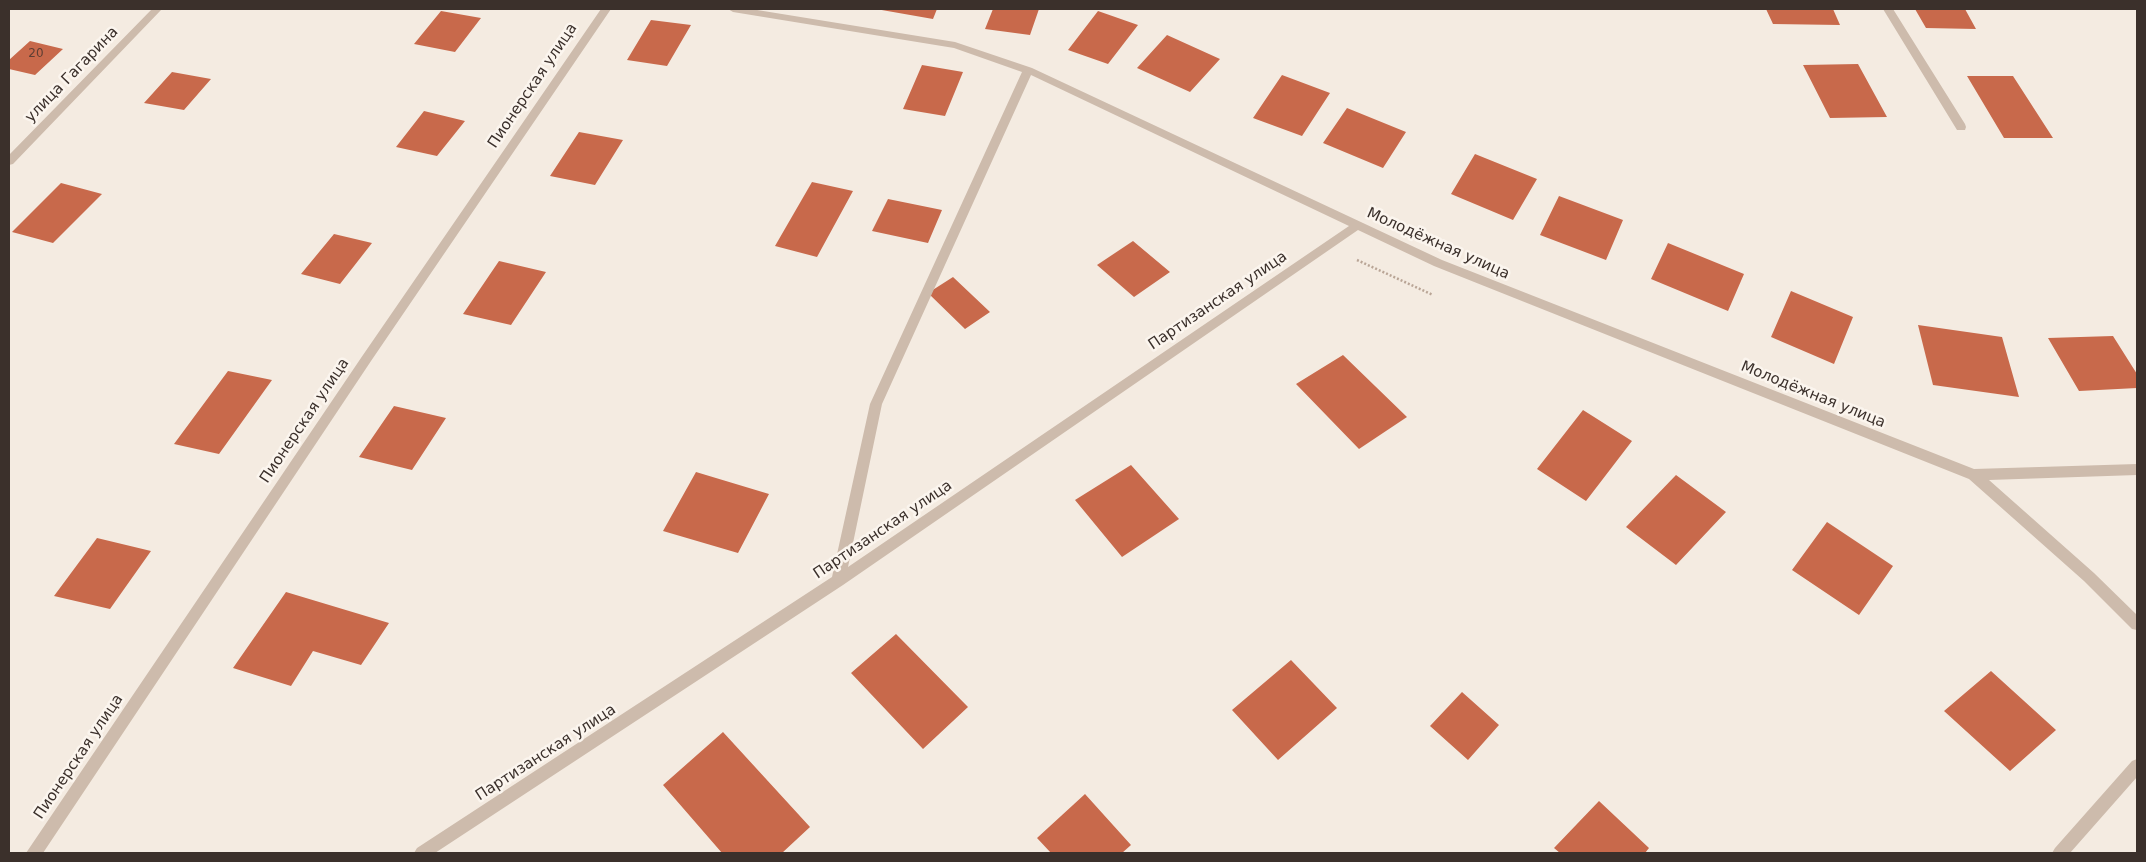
<!DOCTYPE html>
<html>
<head>
<meta charset="utf-8">
<style>
	body { margin:0 }
	#map { position:relative; width:2146px; height:862px; overflow:hidden; background:#f4ebe1; font-family:"DejaVu Sans",sans-serif }
	canvas { display:block }
	.frame { position:absolute; inset:0; border:10px solid #3b302b; pointer-events:none }
</style>
</head>
<body>
<div id="map">
<canvas width="2146" height="862"></canvas>
<div class="frame"></div>
</div>
<script>
const context = document.querySelector('canvas').getContext('2d');
context.lineJoin = 'round';
function fillPath(path, color) {
  context.fillStyle = color;
  context.fill(path, 'evenodd');
}
function shape(rows) {
  const path = new Path2D();
  for (const r of rows) {
    path.moveTo(r[0], r[1]);
    for (let i = 2; i < r.length; i += 2) path.lineTo(r[i], r[i + 1]);
  }
  return path;
}
function stroke(path, color, width, dash) {
  context.strokeStyle = color;
  context.lineWidth = width;
  context.lineCap = dash ? 'butt' : 'round';
  context.setLineDash(dash || []);
  context.stroke(path);
}
function write(font, color, halo, rows, align = 'center') {
  context.font = font + ' "DejaVu Sans",sans-serif';
  context.lineWidth = 5;
  context.setLineDash([]);
  context.textBaseline = 'middle';
  context.strokeStyle = halo;
  context.fillStyle = color;
  for (const [text, x, y, turn = 0] of rows) {
    context.save();
    context.translate(x, y);
    context.rotate((+turn || 0) * Math.PI / 180);
    context.textAlign = isNaN(turn) ? turn : align;
    if (halo) context.strokeText(text, 0, 0);
    context.fillText(text, 0, 0);
    context.restore();
  }
}
const building = shape([
	[876,9,937,9,933,19],
	[993,9,1039,9,1030,35,985,29],
	[1766,9,1833,9,1840,25,1773,24],
	[1915,9,1965,9,1976,29,1926,28],
	[441,11,481,18,455,52,414,44],
	[1098,11,1138,25,1108,64,1068,50],
	[651,20,691,25,667,66,627,60],
	[1167,35,1220,59,1190,92,1137,68],
	[30,41,63,49,35,75,9,69,9,60],
	[1858,64,1887,117,1830,118,1803,65],
	[922,65,963,72,945,116,903,109],
	[172,72,211,79,184,110,144,103],
	[1282,75,1330,93,1302,136,1253,118],
	[1967,76,2013,76,2053,138,2004,138],
	[1347,108,1406,132,1383,168,1323,143],
	[424,111,465,121,437,156,396,147],
	[579,132,623,140,595,185,550,176],
	[1475,154,1537,179,1513,220,1451,194],
	[812,182,853,191,817,257,775,246],
	[61,183,102,194,53,243,12,232],
	[1559,196,1623,220,1606,260,1540,235],
	[888,199,942,210,928,243,872,231],
	[334,234,372,243,340,284,301,274],
	[1133,241,1170,272,1134,297,1097,265],
	[1668,243,1744,274,1728,311,1651,279],
	[499,261,546,272,511,325,463,314],
	[953,277,990,312,965,329,928,293],
	[1791,291,1853,317,1834,364,1771,337],
	[1918,325,2002,337,2019,397,1933,385],
	[2113,336,2137,374,2137,388,2079,391,2048,338],
	[1343,355,1407,417,1359,449,1296,384],
	[228,371,272,380,219,454,174,444],
	[394,406,446,418,412,470,359,457],
	[1583,410,1632,441,1586,501,1537,469],
	[1131,465,1179,519,1122,557,1075,500],
	[696,472,769,494,738,553,663,531],
	[1676,475,1726,512,1676,565,1626,527],
	[1827,522,1893,566,1859,615,1792,570],
	[97,538,151,551,110,609,54,596],
	[286,592,389,623,361,665,313,651,291,686,233,668],
	[896,634,968,707,923,749,851,673],
	[1291,660,1337,708,1278,760,1232,710],
	[1991,671,2056,730,2010,771,1944,711],
	[1462,692,1499,725,1468,760,1430,726],
	[723,732,810,827,782,853,722,853,663,785],
	[1085,794,1131,845,1122,853,1051,853,1037,838],
	[1599,801,1649,848,1645,853,1560,853,1554,848]
]);
const path = shape([
	[1357,260,1433,295]
]);
const minor = shape([
	[152,9,162,9,13,164,9,165,9,155,152,9],
	[601,9,611,9,371,361,43,853,26,853,363,355,601,9],
	[728,9,751,9,955,42,1032,68,1442,260,1974,469,2137,464,2137,475,1989,480,2094,573,2137,615,2137,630,2132,629,2084,581,1969,479,1434,266,1358,230,843,585,435,853,414,853,417,848,832,577,870,404,1022,72,954,48,733,12,728,9],
	[1031,75,1349,226,848,567,882,404,1031,75],
	[1883,9,1893,9,1965,124,1966,127,1965,130,1957,130,1883,9],
	[2137,759,2137,777,2070,853,2052,853,2055,848,2132,761,2137,759]
]);
const numberNames = [
	["20",36,54]
];
const streetNames = [
	["улица Гагарина",72,75,-46],
	["Пионерская улица",533,86,-56],
	["Молодёжная улица",1438,244,24],
	["Партизанская улица",1218,301,-34],
	["Молодёжная улица",1813,395,22],
	["Пионерская улица",305,421,-56],
	["Партизанская улица",883,530,-34],
	["Партизанская улица",546,753,-33],
	["Пионерская улица",79,757,-56]
];
fillPath(building, '#c8694b');
stroke(path, '#b9a596', 2.5, [2, 2]);
fillPath(minor, '#cdbbac');
write('12px', '#5e3e33', null, numberNames);
write('15px', '#3b302b', '#fbf5ee', streetNames);
</script>
</body>
</html>
